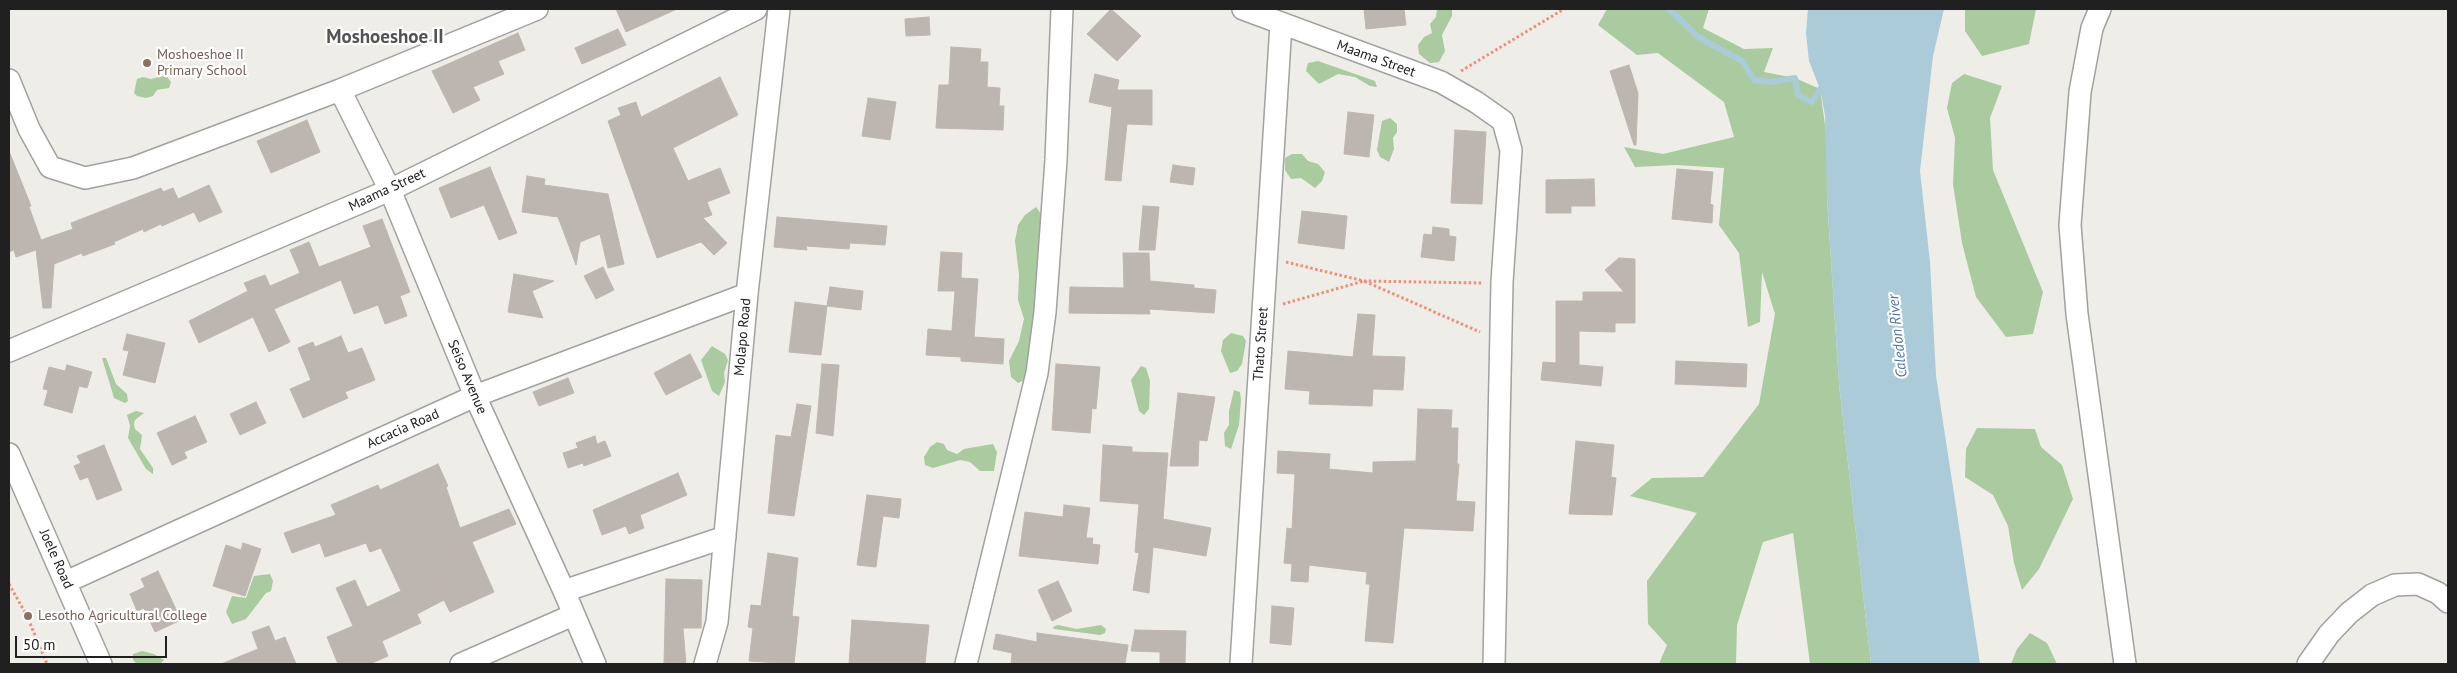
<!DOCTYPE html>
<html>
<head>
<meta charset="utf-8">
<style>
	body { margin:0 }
	#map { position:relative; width:2457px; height:673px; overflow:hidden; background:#efede7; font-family:"PT Sans",sans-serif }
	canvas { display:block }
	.frame { position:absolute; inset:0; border:10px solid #202020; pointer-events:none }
	.scale { position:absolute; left:15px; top:636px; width:152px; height:22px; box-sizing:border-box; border:2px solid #202020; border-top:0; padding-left:6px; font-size:15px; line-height:18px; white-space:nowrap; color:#202020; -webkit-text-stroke:4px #fff; paint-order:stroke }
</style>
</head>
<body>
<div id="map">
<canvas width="2457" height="673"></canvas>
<div class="frame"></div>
<div class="scale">50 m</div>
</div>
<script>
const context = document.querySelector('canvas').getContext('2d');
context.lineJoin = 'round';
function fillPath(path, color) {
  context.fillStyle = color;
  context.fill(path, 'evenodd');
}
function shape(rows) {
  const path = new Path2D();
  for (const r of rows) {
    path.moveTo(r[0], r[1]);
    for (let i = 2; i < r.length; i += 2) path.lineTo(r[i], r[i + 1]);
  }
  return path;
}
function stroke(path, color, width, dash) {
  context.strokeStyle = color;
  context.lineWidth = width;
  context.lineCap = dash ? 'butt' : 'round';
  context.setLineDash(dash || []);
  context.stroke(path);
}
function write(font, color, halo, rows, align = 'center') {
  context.font = font + ' "PT Sans",sans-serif';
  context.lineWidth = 4.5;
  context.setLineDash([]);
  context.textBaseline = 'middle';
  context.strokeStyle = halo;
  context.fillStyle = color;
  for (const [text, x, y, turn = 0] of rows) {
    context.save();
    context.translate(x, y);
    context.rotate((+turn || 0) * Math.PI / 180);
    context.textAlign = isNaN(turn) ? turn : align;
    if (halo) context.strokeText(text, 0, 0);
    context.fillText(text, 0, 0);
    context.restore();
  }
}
const forest = shape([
	[1437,9,1452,9,1452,16,1442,35,1445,51,1439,62,1430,63,1419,54,1418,45,1424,37,1432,33,1430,24,1436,17],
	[1607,9,1709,9,1703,28,1744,49,1773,48,1764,72,1795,78,1820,89,1827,139,1827,198,1839,384,1871,664,1810,664,1793,533,1763,542,1737,625,1736,664,1659,664,1667,645,1648,624,1647,581,1697,513,1630,496,1652,478,1703,477,1759,404,1775,314,1762,272,1760,322,1748,327,1739,253,1719,225,1724,168,1676,165,1635,167,1624,147,1663,154,1734,137,1724,102,1658,53,1637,55,1598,25],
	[1965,9,2036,9,2029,44,1982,56,1965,31],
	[1318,61,1375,81,1377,87,1370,86,1355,77,1338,74,1319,84,1306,71,1308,63],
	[1964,74,2002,86,1990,118,1993,170,2043,292,2033,334,2006,337,1976,297,1962,243,1953,184,1955,138,1947,108,1952,83],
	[166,75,171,82,169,88,157,90,153,96,146,98,137,96,134,93,137,79,143,77,151,79],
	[1390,118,1397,124,1397,132,1393,138,1394,149,1389,162,1380,157,1377,150,1382,121],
	[1292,154,1302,154,1308,161,1318,164,1325,172,1322,181,1315,188,1301,178,1291,179,1285,170,1285,158],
	[1036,207,1042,215,1040,222,1042,256,1027,379,1018,383,1011,377,1009,361,1019,341,1024,319,1018,300,1019,275,1015,241,1018,225,1025,215],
	[1231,333,1243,336,1246,341,1242,364,1237,371,1230,373,1221,351,1223,340],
	[712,346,725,354,728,360,724,373,725,382,719,396,712,391,701,360],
	[102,358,106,358,116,384,127,394,128,401,125,403,114,398],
	[1141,366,1146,368,1150,381,1149,409,1144,415,1139,411,1131,380],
	[1234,390,1240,392,1241,400,1239,425,1231,449,1225,446,1224,433,1229,425,1229,411],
	[136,411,144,413,135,420,134,424,135,429,142,435,140,449,153,468,153,474,146,469,128,438,130,426,127,415],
	[1977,428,2035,429,2041,447,2062,465,2073,499,2039,569,2022,590,2014,563,2008,526,1993,495,1965,477,1966,449],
	[937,442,944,444,947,450,957,454,964,449,993,444,997,452,994,471,980,471,970,462,960,460,933,468,925,465,924,457,930,447],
	[270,574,273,581,271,591,266,593,246,619,232,624,226,612,232,596,246,598,254,576],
	[1058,625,1077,629,1101,625,1106,629,1105,633,1100,635,1054,629,1053,627],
	[2030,633,2047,643,2057,664,2011,664,2017,649],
	[142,651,154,654,164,660,160,664,137,664,133,660,133,654]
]);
const water = shape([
	[1808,9,1944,9,1933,56,1920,171,1930,262,1936,376,1980,664,1871,664,1839,384,1827,198,1825,115,1820,89,1809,61,1806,33]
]);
const stream = shape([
	[1669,9,1698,37,1742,61,1754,80,1771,82,1795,78,1798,95,1805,99,1812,102,1820,89,1826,95]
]);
const building = shape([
	[616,9,677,9,626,32,616,9],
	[1111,9,1141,36,1117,61,1087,34,1111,9],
	[1364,9,1404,9,1406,25,1366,29,1364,9],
	[929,17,930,35,906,36,905,19,929,17],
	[618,29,626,45,582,64,575,48,618,29],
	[518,33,525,50,498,61,504,74,473,87,480,100,453,113,432,71,518,33],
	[951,47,981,49,980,62,988,62,987,87,1000,88,999,106,1004,106,1003,130,936,128,939,85,949,85,951,47],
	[1629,65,1638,93,1636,145,1634,145,1610,71,1629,65],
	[1095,74,1119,80,1117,90,1152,90,1152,125,1127,124,1121,181,1105,180,1112,107,1089,102,1095,74],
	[720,77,738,115,673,148,688,181,720,168,730,193,707,202,712,215,703,218,727,243,714,255,701,242,657,258,608,121,621,115,618,108,636,102,641,117,720,77],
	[868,98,896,102,890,140,862,136,868,98],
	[1348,112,1374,115,1369,157,1344,154,1348,112],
	[307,120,320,152,271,173,257,141,307,120],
	[1455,130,1486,132,1482,204,1451,203,1455,130],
	[9,151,31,206,29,207,41,240,73,229,71,223,161,188,163,192,173,188,178,199,209,185,222,212,199,222,194,212,162,226,161,224,144,232,143,229,114,242,115,244,83,256,82,253,54,264,51,308,43,308,36,250,16,257,14,250,9,252,9,151],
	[1173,165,1195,168,1193,185,1170,182,1173,165],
	[490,167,517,233,499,240,484,205,451,218,439,188,490,167],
	[1677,169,1713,172,1710,204,1713,205,1712,223,1672,219,1677,169],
	[527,176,545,179,544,185,608,194,624,264,608,268,600,234,580,242,576,265,558,217,522,212,527,176],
	[1594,179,1595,206,1571,206,1571,213,1546,213,1546,180,1594,179],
	[1143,206,1159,207,1155,250,1139,250,1143,206],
	[1302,211,1347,216,1344,249,1298,243,1302,211],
	[777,217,887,226,885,245,850,243,849,249,806,246,807,250,774,247,777,217],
	[382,219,410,292,400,296,407,316,385,324,378,305,354,314,341,280,274,309,290,342,269,352,253,317,199,343,189,321,248,291,244,283,265,275,270,286,300,273,290,250,309,242,319,267,371,247,363,226,382,219],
	[1433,227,1449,229,1449,236,1456,237,1454,261,1421,257,1424,234,1432,235,1433,227],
	[941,252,962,253,961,278,978,279,974,337,1004,339,1003,364,961,361,961,357,926,355,928,329,952,331,955,291,938,291,941,252],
	[1123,253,1149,253,1150,281,1194,285,1194,288,1216,290,1214,313,1149,309,1150,314,1069,313,1070,287,1124,288,1123,253],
	[1619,258,1635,259,1635,323,1615,323,1615,332,1579,331,1579,365,1603,367,1601,386,1541,380,1543,362,1556,363,1556,301,1583,301,1583,292,1624,292,1605,270,1619,258],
	[603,267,614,290,596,299,584,276,603,267],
	[514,274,554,281,532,291,543,318,508,312,514,274],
	[830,287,863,291,861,310,827,306,830,287],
	[795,302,827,306,821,355,789,352,795,302],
	[1358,314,1375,315,1372,356,1405,357,1403,390,1373,389,1372,406,1309,404,1310,391,1285,389,1288,351,1353,357,1358,314],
	[127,334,165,343,155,383,123,375,129,351,123,350,127,334],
	[341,336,348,353,362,348,375,380,345,392,348,398,303,418,290,389,311,380,298,348,313,342,315,347,341,336],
	[690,354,702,377,666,395,654,373,690,354],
	[1676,361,1747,364,1746,387,1675,384,1676,361],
	[822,364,839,365,833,436,816,433,822,364],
	[1056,364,1100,367,1096,409,1092,408,1090,433,1052,430,1056,364],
	[67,365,92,372,87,388,79,386,72,413,44,405,48,390,43,389,49,367,65,371,67,365],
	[568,378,574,393,539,406,533,392,568,378],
	[1178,393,1215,397,1207,441,1199,440,1198,466,1170,466,1178,393],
	[256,402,266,423,240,435,230,414,256,402],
	[797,404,811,406,794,516,768,513,776,435,791,437,797,404],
	[1418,409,1452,410,1451,428,1458,428,1457,464,1459,464,1456,501,1475,502,1473,531,1404,528,1393,643,1365,641,1370,584,1366,584,1367,572,1309,565,1308,582,1291,581,1292,564,1284,563,1287,528,1292,529,1295,474,1277,473,1278,451,1330,454,1329,469,1373,473,1373,462,1416,461,1418,409],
	[195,416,207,442,184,452,187,458,172,465,157,433,195,416],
	[595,436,597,444,605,441,611,456,584,466,583,463,568,468,563,453,578,448,576,443,595,436],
	[1576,441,1614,445,1611,477,1616,478,1612,515,1569,514,1576,441],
	[104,445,122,490,97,500,88,477,80,480,74,466,81,463,77,456,104,445],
	[1103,445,1132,447,1132,452,1168,453,1163,519,1211,528,1206,556,1153,547,1149,593,1133,590,1139,553,1135,552,1139,504,1100,501,1103,445],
	[438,464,448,486,446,487,460,528,509,509,516,524,472,542,494,592,450,612,444,600,417,614,421,623,382,641,388,656,370,664,338,664,327,637,353,626,336,588,355,580,367,607,401,591,381,548,370,552,366,543,325,557,320,543,292,553,284,533,336,515,331,505,378,485,380,490,438,464],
	[678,473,687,495,640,515,644,528,629,534,626,526,602,535,593,510,678,473],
	[867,495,901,499,899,518,883,516,876,567,857,565,867,495],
	[1064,505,1090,508,1086,538,1093,538,1092,544,1100,545,1098,564,1019,556,1025,512,1063,517,1064,505],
	[243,543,261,549,245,596,213,586,226,545,241,550,243,543],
	[768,553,798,558,792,616,799,617,794,664,749,661,753,628,748,627,751,605,761,606,768,553],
	[158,571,181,620,155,632,144,608,137,611,130,594,145,587,141,579,158,571],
	[666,579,702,580,701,628,683,628,686,664,664,664,666,579],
	[1058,581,1072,611,1052,621,1038,590,1058,581],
	[1272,606,1294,608,1291,645,1270,643,1272,606],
	[852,620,929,625,925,664,849,664,852,620],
	[269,626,275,641,285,637,296,664,221,664,258,649,252,632,269,626],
	[1135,630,1186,631,1185,664,1160,664,1160,652,1131,651,1135,630],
	[1037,633,1128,645,1125,664,1011,664,1012,653,993,649,996,634,1037,642,1037,633]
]);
const path = shape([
	[1461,71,1564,9],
	[1286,262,1364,281,1482,283],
	[1283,304,1364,281,1480,332],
	[9,584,27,616,47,664]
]);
const minor = shape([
	[1243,9,1441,82,1476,102,1503,121,1511,150,1502,282,1494,664],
	[2100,9,2092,28,2080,92,2070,225,2077,314,2125,664],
	[9,80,29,129,50,167,85,178,133,168,340,90,537,9],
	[340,90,390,190,475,396,564,591,595,664],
	[9,351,390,190,756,9],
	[9,454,101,664],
	[66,582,475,396,747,294],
	[564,591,725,537],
	[461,664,573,615],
	[705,664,717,622,747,294,779,9],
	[966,664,1037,373,1045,312,1056,160,1062,9],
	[1241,664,1281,24],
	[2308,664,2329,634,2349,613,2372,595,2395,585,2418,584,2438,593,2448,602]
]);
const markers = [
	[147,63,5,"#8d6e63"],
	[28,616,5,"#8d6e63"]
];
const educationNames = [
	["Moshoeshoe II",157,55],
	["Primary School",157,71],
	["Lesotho Agricultural College",38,616]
];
const streetNames = [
	["Maama Street",1376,59,20],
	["Maama Street",387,190,-25],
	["Molapo Road",743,337,-85],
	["Thato Street",1261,344,-86],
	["Seiso Avenue",467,377,67],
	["Accacia Road",403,429,-24],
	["Joele Road",56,559,66]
];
const waterNames = [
	["Caledon River",1898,336,-96]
];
const districtNames = [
	["Moshoeshoe II",385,38]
];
fillPath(forest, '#a9cb9f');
fillPath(water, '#abcbd9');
stroke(stream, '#abcbd9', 6);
fillPath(building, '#bdb6b0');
stroke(building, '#c0b6ab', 1);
stroke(minor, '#a1a1a1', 24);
stroke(path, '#ee8f7a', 3, [2.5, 2.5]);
stroke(minor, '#fff', 21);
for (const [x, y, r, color] of markers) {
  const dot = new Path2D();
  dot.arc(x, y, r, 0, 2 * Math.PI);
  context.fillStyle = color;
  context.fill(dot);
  stroke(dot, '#fff', 2);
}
write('14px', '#785e54', '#fff', educationNames, 'left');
write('14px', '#202020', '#fff', streetNames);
write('italic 15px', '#5477a7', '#fff', waterNames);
write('bold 19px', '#535353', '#fff', districtNames);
</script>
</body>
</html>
